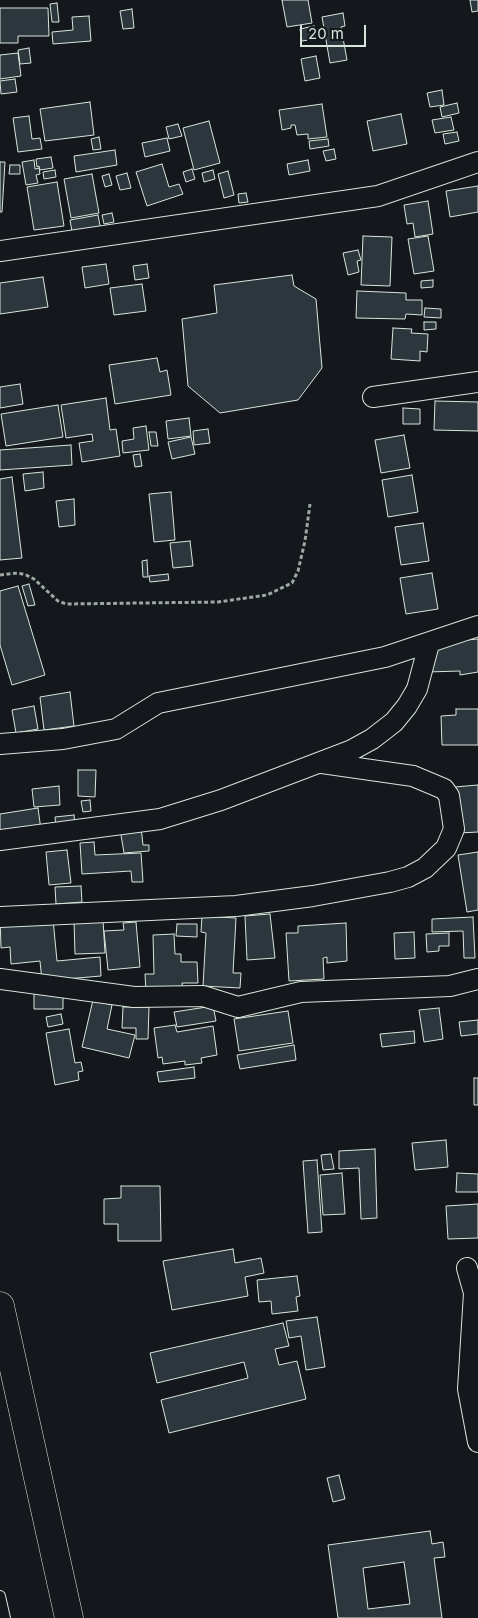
<!DOCTYPE html>
<html>
<head>
<meta charset="utf-8">
<style>
	body { margin:0 }
	#map { position:relative; width:478px; height:1618px; overflow:hidden; background:#14181c; font-family:Inter,sans-serif }
	canvas { display:block }
	.scale { position:absolute; left:300px; top:25px; width:66px; height:22px; box-sizing:border-box; border:2px solid #d8e6dc; border-top:0; padding-left:6px; font-size:15px; line-height:18px; white-space:nowrap; color:#d8e6dc; -webkit-text-stroke:4px #14181c; paint-order:stroke }
</style>
</head>
<body>
<div id="map">
<canvas width="478" height="1618"></canvas>
<div class="scale">20 m</div>
</div>
<script>
const context = document.querySelector('canvas').getContext('2d');
context.lineJoin = 'round';
function fillPath(path, color) {
  context.fillStyle = color;
  context.fill(path, 'evenodd');
}
function shape(rows) {
  const path = new Path2D();
  for (const r of rows) {
    path.moveTo(r[0], r[1]);
    for (let i = 2; i < r.length; i += 2) path.lineTo(r[i], r[i + 1]);
  }
  return path;
}
function stroke(path, color, width, dash) {
  context.strokeStyle = color;
  context.lineWidth = width;
  context.lineCap = dash ? 'butt' : 'round';
  context.setLineDash(dash || []);
  context.stroke(path);
}
const building = shape([
	[282,0,308,0,312,23,287,27,282,0],
	[470,0,478,0,478,11,472,12,470,0],
	[57,3,59,22,52,22,50,4,57,3],
	[0,8,48,8,49,36,18,36,18,43,0,43,0,8],
	[132,9,134,28,123,29,120,11,132,9],
	[343,13,345,26,341,27,347,60,330,63,322,17,343,13],
	[89,16,91,41,53,44,52,32,73,30,72,17,89,16],
	[314,26,316,39,302,41,300,29,314,26],
	[29,48,31,63,20,64,18,50,29,48],
	[18,53,21,76,0,79,0,55,18,53],
	[316,56,320,78,305,81,301,59,316,56],
	[15,79,17,92,1,94,0,81,15,79],
	[442,90,444,105,430,107,427,93,442,90],
	[90,102,94,135,45,141,40,109,90,102],
	[457,103,459,113,442,117,440,107,457,103],
	[322,104,327,137,308,139,308,134,297,135,295,125,291,125,291,128,282,130,279,110,322,104],
	[401,114,407,144,373,151,367,121,401,114],
	[29,116,32,139,40,138,42,149,18,152,13,118,29,116],
	[451,117,454,130,435,133,432,120,451,117],
	[209,121,220,163,194,170,183,128,209,121],
	[178,124,182,136,169,139,166,127,178,124],
	[457,132,459,141,445,144,443,134,457,132],
	[99,137,101,149,93,150,91,139,99,137],
	[167,138,170,151,145,157,142,143,167,138],
	[328,139,329,146,310,149,309,141,328,139],
	[334,149,336,159,326,161,323,151,334,149],
	[115,150,117,165,76,172,74,156,115,150],
	[51,157,53,168,40,170,39,166,37,167,36,159,51,157],
	[34,160,35,169,39,168,40,174,36,175,38,183,26,185,22,162,34,160],
	[308,160,310,171,289,175,287,164,308,160],
	[0,162,5,162,2,212,0,212,0,162],
	[162,164,169,187,179,184,183,194,147,206,136,172,162,164],
	[10,165,20,165,20,174,9,174,10,165],
	[192,169,195,179,186,182,183,172,192,169],
	[55,170,56,177,44,179,43,172,55,170],
	[213,170,215,179,204,182,202,173,213,170],
	[228,171,234,195,224,198,218,174,228,171],
	[127,173,131,188,120,190,116,176,127,173],
	[92,174,99,213,71,218,64,179,92,174],
	[109,174,112,185,105,187,102,176,109,174],
	[57,182,64,226,34,230,27,187,57,182],
	[478,186,478,212,450,217,446,191,478,186],
	[246,193,248,202,239,203,238,194,246,193],
	[428,201,433,234,415,237,413,223,407,224,404,205,428,201],
	[112,213,114,222,104,224,102,215,112,213],
	[98,215,101,231,73,237,70,220,98,215],
	[363,236,392,237,390,286,361,285,363,236],
	[428,236,434,271,414,274,408,239,428,236],
	[358,250,361,260,357,261,359,272,348,275,343,253,358,250],
	[106,264,109,284,85,288,82,267,106,264],
	[147,264,149,278,135,280,133,266,147,264],
	[292,275,294,286,316,299,322,368,298,400,220,413,188,386,182,319,217,313,214,285,292,275],
	[43,277,48,307,0,314,0,283,43,277],
	[433,280,433,287,421,288,421,281,433,280],
	[142,284,146,311,114,315,110,288,142,284],
	[357,291,406,293,406,300,422,300,422,315,406,314,405,319,356,318,357,291],
	[425,308,441,309,441,318,424,317,425,308],
	[424,322,436,322,436,329,424,330,424,322],
	[393,328,412,329,411,333,428,334,427,352,420,351,420,361,391,359,393,328],
	[157,358,160,372,167,370,171,395,115,404,109,365,157,358],
	[20,384,23,404,0,408,0,387,20,384],
	[106,398,110,430,116,429,120,456,82,462,79,443,93,441,92,434,66,438,61,405,106,398],
	[435,401,478,402,478,431,434,430,435,401],
	[58,405,63,437,6,446,1,414,58,405],
	[403,408,420,409,420,424,403,424,403,408],
	[189,418,191,436,168,439,166,421,189,418],
	[146,426,149,450,123,453,122,441,134,439,133,428,146,426],
	[208,429,210,443,194,445,193,431,208,429],
	[149,432,156,432,158,446,151,446,149,432],
	[404,435,410,468,381,473,375,440,404,435],
	[191,437,195,454,172,459,168,442,191,437],
	[71,445,72,465,0,470,0,450,71,445],
	[140,454,142,466,135,467,133,455,140,454],
	[43,472,44,488,25,491,23,474,43,472],
	[412,475,418,512,388,517,382,480,412,475],
	[12,477,22,558,0,560,0,479,12,477],
	[171,492,175,540,154,542,149,494,171,492],
	[74,499,75,525,59,527,56,501,74,499],
	[423,523,429,561,401,565,395,527,423,523],
	[190,541,193,566,173,568,170,543,190,541],
	[147,560,148,577,143,577,142,561,147,560],
	[432,573,438,609,406,614,400,578,432,573],
	[168,574,169,580,150,582,149,576,168,574],
	[29,584,35,605,28,606,22,586,29,584],
	[18,586,45,675,12,685,0,645,0,591,18,586],
	[478,639,478,672,460,675,460,671,427,672,424,649,467,640,478,639],
	[70,692,74,726,44,730,40,697,70,692],
	[34,706,38,729,16,733,12,710,34,706],
	[456,709,478,709,478,745,442,745,441,716,456,715,456,709],
	[78,770,96,770,95,797,78,796,78,770],
	[478,785,478,832,459,833,455,787,478,785],
	[59,786,60,805,34,807,32,789,59,786],
	[90,800,91,811,83,812,81,801,90,800],
	[38,808,42,837,0,836,0,814,38,808],
	[74,815,75,825,56,827,55,817,74,815],
	[141,827,143,845,149,845,149,851,124,853,120,829,141,827],
	[94,842,95,855,141,853,143,882,132,882,131,871,82,874,80,843,94,842],
	[67,850,71,883,49,885,46,852,67,850],
	[478,852,478,910,467,912,458,855,478,852],
	[81,886,82,902,56,904,55,887,81,886],
	[270,914,275,958,247,960,245,916,270,914],
	[202,916,236,918,233,973,241,973,240,988,203,986,206,933,201,932,202,916],
	[473,917,475,958,464,958,463,931,432,932,432,919,473,917],
	[0,918,53,919,57,961,100,957,101,976,42,981,40,961,11,964,10,947,1,948,0,918],
	[103,920,105,953,75,954,74,921,103,920],
	[136,922,140,967,108,970,104,931,124,930,123,923,136,922],
	[346,923,347,961,327,963,327,957,323,958,324,979,289,981,286,933,298,933,298,926,346,923],
	[177,924,197,924,197,937,176,936,177,924],
	[414,932,415,958,395,959,394,933,414,932],
	[449,933,449,946,439,946,439,951,427,952,426,934,449,933],
	[174,934,175,954,181,954,181,962,197,962,198,983,182,983,183,990,146,992,145,974,154,974,153,935,174,934],
	[63,991,63,1009,34,1009,34,992,63,991],
	[93,1000,112,1005,107,1029,135,1035,129,1058,82,1047,93,1000],
	[213,1006,216,1021,177,1027,174,1012,213,1006],
	[123,1007,149,1007,148,1039,136,1039,136,1028,122,1028,123,1007],
	[439,1008,443,1039,424,1042,419,1010,439,1008],
	[288,1011,293,1043,239,1051,234,1019,288,1011],
	[61,1014,63,1024,48,1027,46,1017,61,1014],
	[478,1020,478,1034,461,1036,459,1022,478,1020],
	[175,1025,177,1032,213,1026,217,1055,201,1058,202,1063,185,1065,185,1061,163,1064,162,1057,158,1058,154,1028,175,1025],
	[69,1029,75,1063,81,1062,83,1071,78,1072,79,1080,55,1085,46,1033,69,1029],
	[414,1031,415,1043,382,1047,380,1034,414,1031],
	[294,1045,296,1060,240,1069,237,1055,294,1045],
	[194,1067,195,1078,159,1082,157,1072,194,1067],
	[474,1078,478,1078,478,1105,474,1105,474,1078],
	[446,1140,448,1167,415,1170,412,1143,446,1140],
	[375,1149,377,1218,361,1219,359,1168,339,1169,339,1151,375,1149],
	[331,1154,334,1169,323,1170,321,1155,331,1154],
	[317,1160,322,1232,308,1233,303,1161,317,1160],
	[342,1173,345,1214,323,1215,320,1175,342,1173],
	[457,1173,478,1174,478,1192,456,1192,457,1173],
	[121,1186,160,1186,161,1241,118,1241,118,1224,104,1224,104,1199,121,1198,121,1186],
	[478,1204,478,1238,448,1239,446,1206,478,1204],
	[233,1249,235,1263,261,1258,264,1273,245,1277,248,1296,172,1310,163,1261,233,1249],
	[297,1276,300,1296,296,1297,298,1311,272,1314,271,1301,259,1302,257,1280,297,1276],
	[317,1317,325,1367,306,1370,301,1336,289,1338,286,1321,317,1317],
	[283,1323,289,1346,275,1349,279,1365,297,1361,306,1399,169,1433,161,1400,248,1378,244,1362,157,1383,150,1353,283,1323],
	[339,1475,345,1499,333,1502,327,1478,339,1475],
	[430,1531,432,1544,443,1542,445,1557,434,1558,442,1618,338,1618,328,1545,430,1531],
	[404,1562,410,1604,368,1609,363,1568,404,1562]
]);
const path = shape([
	[0,575,18,573,26,575,34,579,58,601,66,604,218,602,267,595,292,583,298,571,305,541,310,504]
]);
const lane = shape([
	[0,1596,5,1618]
]);
const street = shape([
	[0,251,378,196,478,162],
	[373,397,478,382],
	[0,744,63,739,116,729,158,703,385,657,478,626],
	[0,840,160,819,221,800,352,750,372,739,394,722,407,706,417,689,429,644],
	[0,917,236,906,313,896,390,882,408,877,425,868,446,848,454,829,449,796,444,789,413,776,322,763],
	[0,979,134,997,203,996,238,1007,301,992,450,986,478,979],
	[467,1268,474,1293,468,1389,478,1442]
]);
const highway = shape([
	[0,1306,69,1618]
]);
fillPath(building, '#2c363c');
stroke(building, '#d8e6dc', 1);
stroke(lane, '#d8e6dc', 12);
stroke(street, '#d8e6dc', 22);
stroke(highway, '#d8e6dc', 29);
stroke(path, '#9da8a2', 3, [4, 2.5]);
stroke(lane, '#14181c', 10);
stroke(street, '#14181c', 20);
stroke(highway, '#14181c', 28);
</script>
</body>
</html>
